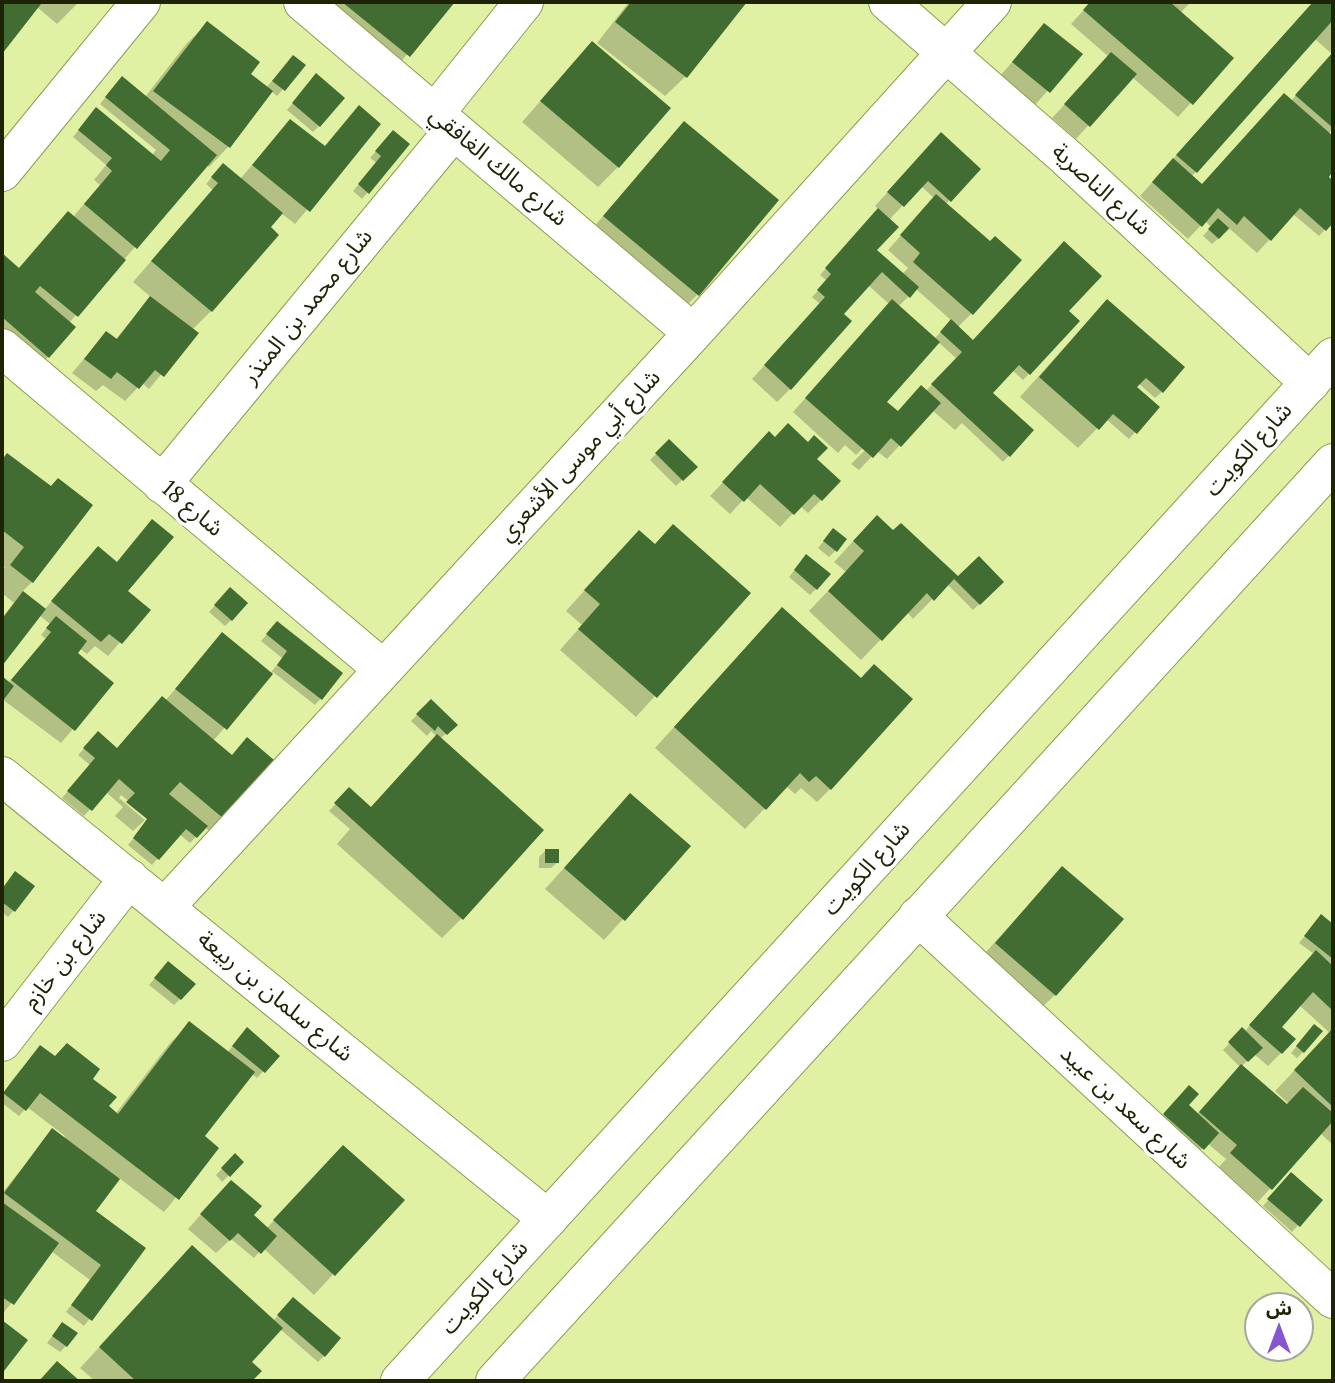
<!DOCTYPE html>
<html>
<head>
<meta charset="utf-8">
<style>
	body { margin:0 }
	#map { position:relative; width:1335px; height:1383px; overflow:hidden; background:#e0f1a4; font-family:Lora,"Noto Sans Arabic",serif }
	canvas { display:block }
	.frame { position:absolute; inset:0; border:4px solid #1e2305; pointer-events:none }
	.north { position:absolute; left:1244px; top:1292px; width:70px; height:70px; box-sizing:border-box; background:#fff; border:2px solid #a5a79b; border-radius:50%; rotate:0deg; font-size:19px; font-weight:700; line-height:28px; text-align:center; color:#1e2305 }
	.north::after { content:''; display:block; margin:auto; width:24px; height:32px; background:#8556cf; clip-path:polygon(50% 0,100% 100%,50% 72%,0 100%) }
</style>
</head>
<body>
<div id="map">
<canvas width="1335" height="1383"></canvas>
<div class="frame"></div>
<div class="north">ش</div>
</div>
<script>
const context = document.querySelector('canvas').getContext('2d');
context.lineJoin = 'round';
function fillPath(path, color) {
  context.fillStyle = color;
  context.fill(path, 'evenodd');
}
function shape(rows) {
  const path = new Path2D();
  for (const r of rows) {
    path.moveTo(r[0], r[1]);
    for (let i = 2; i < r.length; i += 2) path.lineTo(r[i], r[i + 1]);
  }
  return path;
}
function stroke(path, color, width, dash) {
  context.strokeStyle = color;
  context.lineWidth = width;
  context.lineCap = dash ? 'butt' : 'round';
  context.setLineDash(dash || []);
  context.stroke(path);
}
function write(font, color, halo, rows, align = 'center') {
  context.font = font + ' Lora,"Noto Sans Arabic",serif';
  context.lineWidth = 7;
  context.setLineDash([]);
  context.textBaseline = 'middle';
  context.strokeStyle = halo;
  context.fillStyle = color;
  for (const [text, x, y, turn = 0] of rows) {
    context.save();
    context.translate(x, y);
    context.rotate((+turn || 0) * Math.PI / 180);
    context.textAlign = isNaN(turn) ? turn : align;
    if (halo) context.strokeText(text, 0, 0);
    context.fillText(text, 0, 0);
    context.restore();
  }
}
const shadow = shape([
	[2,2,79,2,57,24,37,7,2,51],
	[298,2,453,2,389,75],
	[629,2,744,2,685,77,665,96,597,43],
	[1091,2,1191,2,1180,13,1232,58,1178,117,1132,77,1076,139,1052,118,1109,57,1071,24],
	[1313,2,1333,2,1333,129,1328,134,1333,139,1333,169,1320,183,1329,179,1333,183,1333,221,1319,236,1293,214,1257,253,1230,229,1212,244,1203,236,1211,227,1205,221,1188,239,1140,196],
	[1315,39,1332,54,1291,101,1201,186,1191,177],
	[207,24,248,75,266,88,287,63,304,65,277,96,271,91,228,147,209,167,206,165,69,323,48,357,35,370,2,342,2,256,18,270,73,217,100,185,94,180,106,165,73,137,90,116,152,155,156,150,100,104,116,84,145,97,187,43],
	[1044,25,1080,54,1035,105,1000,76],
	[573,64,618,167,598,187,522,122],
	[310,82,319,126,313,132,287,110],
	[359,108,379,124,295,224,281,213,211,311,192,330,196,333,149,389,142,383,125,401,103,385,96,391,72,373,106,333,115,340,151,297,133,282,213,190,206,184,217,171,240,179,290,121,324,148],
	[684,123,697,295,678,314,585,237],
	[393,132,368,192,362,199,353,191,377,163,370,158],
	[928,148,978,169,945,205,972,313,957,328,972,341,1059,319,1078,322,1023,380,1012,370,985,399,1031,431,1003,462,962,423,955,430,932,410,887,459,877,451,859,470,851,464,867,448,863,448,856,455,845,445,838,453,793,412,889,304,868,285,842,314,790,389,777,402,752,379,820,304,812,297,827,281,820,275,879,210,875,206],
	[921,186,934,198,888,250,908,268,902,274,875,250,889,220],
	[916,289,952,321,934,339,898,307],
	[938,342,956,358,926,391,898,413,885,402],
	[1088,321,1162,392,1155,398,1138,383,1135,387,1158,407,1129,439,1106,419,1078,448,1020,397],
	[775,439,815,459,821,500,808,513,800,506,780,527,746,497,730,514,710,496,756,447],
	[669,441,695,467,676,486,650,460],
	[7,455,32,582,22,592,44,610,98,548,126,592,148,610,108,656,95,646,87,654,79,648,75,653,112,683,61,743,2,699,2,678,8,683,46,639,41,635,50,624,39,615,2,663,2,618,14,603,2,593,2,572,5,567,2,565,2,461],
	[893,532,958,578,1002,582,973,610,947,584,913,619,907,612,861,660,809,611,846,572,834,562,857,537],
	[827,537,836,550,829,557,818,548],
	[619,552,748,593,636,717,560,650,582,625,566,611],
	[800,563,816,589,810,595,789,577],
	[230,589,231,620,225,626,209,612],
	[277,623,321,698,315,705,273,672,213,741,222,818,209,831,205,827,190,843,179,834,152,865,128,845,150,818,121,795,119,798,145,820,133,831,115,816,123,807,106,792,84,816,62,798,90,765,78,755,92,740,116,750,165,701,222,635,270,674,282,658,261,641],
	[762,630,830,789,817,802,801,788,795,794,786,786,745,829,655,748],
	[431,701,455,725,440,739,461,919,442,938,337,844,350,829,329,811,349,790,370,808,437,737,431,731,427,736,411,721],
	[630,795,689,846,604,940,545,889],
	[545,851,558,862,551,868,539,868,539,857],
	[1062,868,1055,995,1035,1014,976,963],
	[15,874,14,910,8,917,2,912,2,889],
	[1321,917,1333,926,1333,1145,1320,1133,1258,1202,1218,1168,1226,1159,1207,1143,1196,1155,1159,1121,1189,1088,1186,1106,1196,1115,1240,1067,1223,1050,1242,1030,1244,1032,1314,954,1299,943],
	[1299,1005,1330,1033,1275,1091,1289,1104,1286,1107,1241,1067,1254,1054,1268,1066,1281,1053,1294,1039,1280,1027],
	[162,970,180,999,174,1005,149,985],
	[190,1024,227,1053,241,1036,277,1056,257,1078,251,1073,202,1137,217,1148,164,1212,119,1178,93,1211,144,1249,84,1326,66,1312,90,1280,51,1251,2,1315,2,1193,52,1131,63,1139,65,1136,27,1107,19,1116,2,1103,2,1095,12,1080,40,1047,90,1079,107,1106,116,1113,170,1043],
	[1308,1033,1303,1052,1297,1058,1291,1053],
	[235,1155,242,1162,222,1182,216,1175],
	[324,1167,402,1200,314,1295,263,1248,254,1258,231,1239,216,1253,188,1229,218,1195,251,1215,266,1229],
	[1285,1181,1321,1201,1292,1232,1263,1206],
	[173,1268,273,1321,287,1305,324,1356,318,1362,280,1329,249,1362,259,1371,249,1381,95,1381,80,1368],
	[62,1324,66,1346,60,1352,47,1343]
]);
const building = shape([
	[2,2,37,2,41,4,2,54],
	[342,2,455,2,410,57],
	[631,2,747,2,687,78,615,22],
	[1090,2,1170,2,1234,58,1193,105,1083,10],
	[1313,2,1333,2,1333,20,1197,173,1176,155],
	[207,21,260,62,251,74,273,91,230,148,153,91],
	[1044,23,1083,54,1050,93,1012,62],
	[592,41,671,108,619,168,540,101],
	[1111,52,1137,74,1090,127,1064,104],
	[1333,52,1333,128,1295,95],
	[293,55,306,65,285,91,272,81],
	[316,73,345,98,320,127,292,103],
	[122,76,217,155,137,249,84,204,112,171,106,165,112,158,78,130,96,107,161,161,170,150,105,97],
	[1284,93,1333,136,1333,171,1329,177,1333,181,1333,223,1326,231,1300,208,1271,241,1244,216,1237,225,1218,208,1202,227,1152,182,1173,158,1202,184],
	[359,105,381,124,310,212,252,165,290,119,325,146],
	[684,121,779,200,699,296,603,216],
	[393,130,410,144,369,194,358,184,381,156,375,151],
	[941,132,981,169,951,202,928,181,904,207,887,192],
	[223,163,283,213,271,227,279,235,212,312,151,261,218,183,211,177],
	[936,194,990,241,995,236,1022,260,973,315,913,262,920,253,900,235],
	[878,208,899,227,877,250,919,287,910,298,882,272,844,314,852,321,791,390,764,365,825,297,817,290,831,274,825,268],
	[68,211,126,260,78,317,40,286,35,292,76,327,49,358,2,317,2,253,19,268],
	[1218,218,1229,228,1219,239,1208,229],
	[1064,241,1102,276,1069,311,1080,321,1030,375,1019,365,993,393,1034,430,1010,457,931,384,962,352,940,332,951,319,973,340],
	[150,296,199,333,164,377,155,370,139,389,117,372,111,379,84,359,106,331,117,339],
	[892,299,940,342,887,402,898,411,921,385,941,403,901,447,891,438,873,458,805,398],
	[1107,299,1185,367,1163,393,1146,378,1137,387,1160,407,1137,434,1113,414,1099,430,1039,377],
	[788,423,808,442,814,435,828,448,817,459,841,481,822,501,814,494,794,515,760,484,744,502,722,482,769,431,775,437],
	[669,439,698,467,683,481,655,453],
	[7,453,51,486,58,478,93,505,33,583,10,565,24,547,2,530,2,460],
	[877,515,893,530,901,523,958,576,979,556,1004,582,980,605,954,579,934,601,927,593,882,641,828,591,864,551,853,541],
	[152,519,174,537,128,591,151,610,122,644,109,634,101,642,51,601,98,546,117,562],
	[673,524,751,593,657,698,578,629,600,604,584,590,639,530,655,544],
	[833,528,847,539,837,552,823,541],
	[806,554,831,574,817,590,794,570],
	[230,587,248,603,232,621,214,605],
	[23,591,46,609,2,666,2,619],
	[782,607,861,678,874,664,913,699,831,790,816,776,809,782,800,773,766,810,674,727],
	[56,616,87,641,78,653,114,683,75,731,11,680,51,632,46,628],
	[277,621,343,673,322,700,277,665,287,651,266,634],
	[222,632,273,674,227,730,175,689],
	[2,676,14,686,2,702],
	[162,696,232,755,247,737,274,760,224,819,180,782,169,794,208,826,197,838,186,829,159,860,133,838,147,819,126,802,135,793,119,779,92,811,67,791,95,758,83,748,98,731,117,748],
	[431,699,458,725,447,735,438,726,435,731,416,714],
	[437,734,544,830,463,920,334,803,349,787,371,807],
	[630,793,691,846,625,921,564,868],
	[545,849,559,849,559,863,545,863],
	[1062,866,1124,919,1056,996,995,943],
	[15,871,35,886,15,912,2,902,2,889],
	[1321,914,1333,924,1333,959,1304,936],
	[1316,950,1333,966,1333,1011,1313,992,1282,1027,1296,1039,1282,1054,1249,1025],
	[168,961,196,984,181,1000,154,978],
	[189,1021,255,1072,205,1136,219,1148,179,1200,40,1093,26,1111,3,1093,40,1045,55,1056,67,1043,100,1069,93,1079,117,1097,109,1106,118,1114],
	[1314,1024,1323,1031,1304,1053,1296,1046],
	[247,1027,280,1056,265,1073,232,1046],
	[1242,1027,1263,1048,1248,1062,1228,1042],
	[1333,1028,1333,1107,1294,1070],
	[1241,1064,1287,1104,1303,1087,1333,1113,1333,1121,1272,1190,1230,1153,1237,1145,1199,1112],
	[1189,1085,1199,1094,1189,1105,1219,1133,1204,1150,1163,1114],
	[52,1128,120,1179,96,1211,146,1248,92,1321,71,1305,101,1265,4,1193],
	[343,1145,405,1200,335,1276,273,1220],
	[235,1153,244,1162,230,1177,221,1168],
	[1291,1172,1323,1200,1300,1227,1267,1199],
	[231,1180,262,1206,254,1215,277,1236,261,1254,238,1233,230,1241,200,1214],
	[2,1202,59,1243,14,1305,2,1297],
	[192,1245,283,1328,252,1362,262,1371,252,1381,136,1381,99,1347],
	[293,1297,341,1338,325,1357,277,1315],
	[2,1320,28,1340,4,1371,2,1370],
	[62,1322,78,1333,67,1347,52,1336],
	[57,1361,80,1381,39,1381]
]);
const minor = shape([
	[303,2,693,333],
	[888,2,1066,157,1310,383],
	[435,113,524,2],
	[2,172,141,2],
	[2,348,383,669],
	[162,484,454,130],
	[2,776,548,1219],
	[165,907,693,333,992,2],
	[918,916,1333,1299],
	[2,1042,129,878]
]);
const major = shape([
	[400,1381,1333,357],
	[495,1381,1333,463]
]);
const streetNames = [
	["شارع مالك الغافقي",498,167,40],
	["شارع الناصرية",1101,190,42],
	["شارع محمد بن المنذر",308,307,-51],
	["شارع الكويت",1249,450,-48],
	["شارع أبي موسى الأشعري",580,456,-47],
	["شارع 18",192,509,40],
	["شارع الكويت",867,869,-48],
	["شارع بن خازم",65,960,-52],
	["شارع سلمان بن ربيعة",275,997,39],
	["شارع سعد بن عبيد",1125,1108,43],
	["شارع الكويت",485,1288,-48]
];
fillPath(shadow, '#0003');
fillPath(building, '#416c32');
stroke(minor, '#8e9c53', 40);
stroke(major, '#8e9c53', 40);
stroke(minor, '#fff', 38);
stroke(major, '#fff', 38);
write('23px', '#1e2305', '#fff', streetNames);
</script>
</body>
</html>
